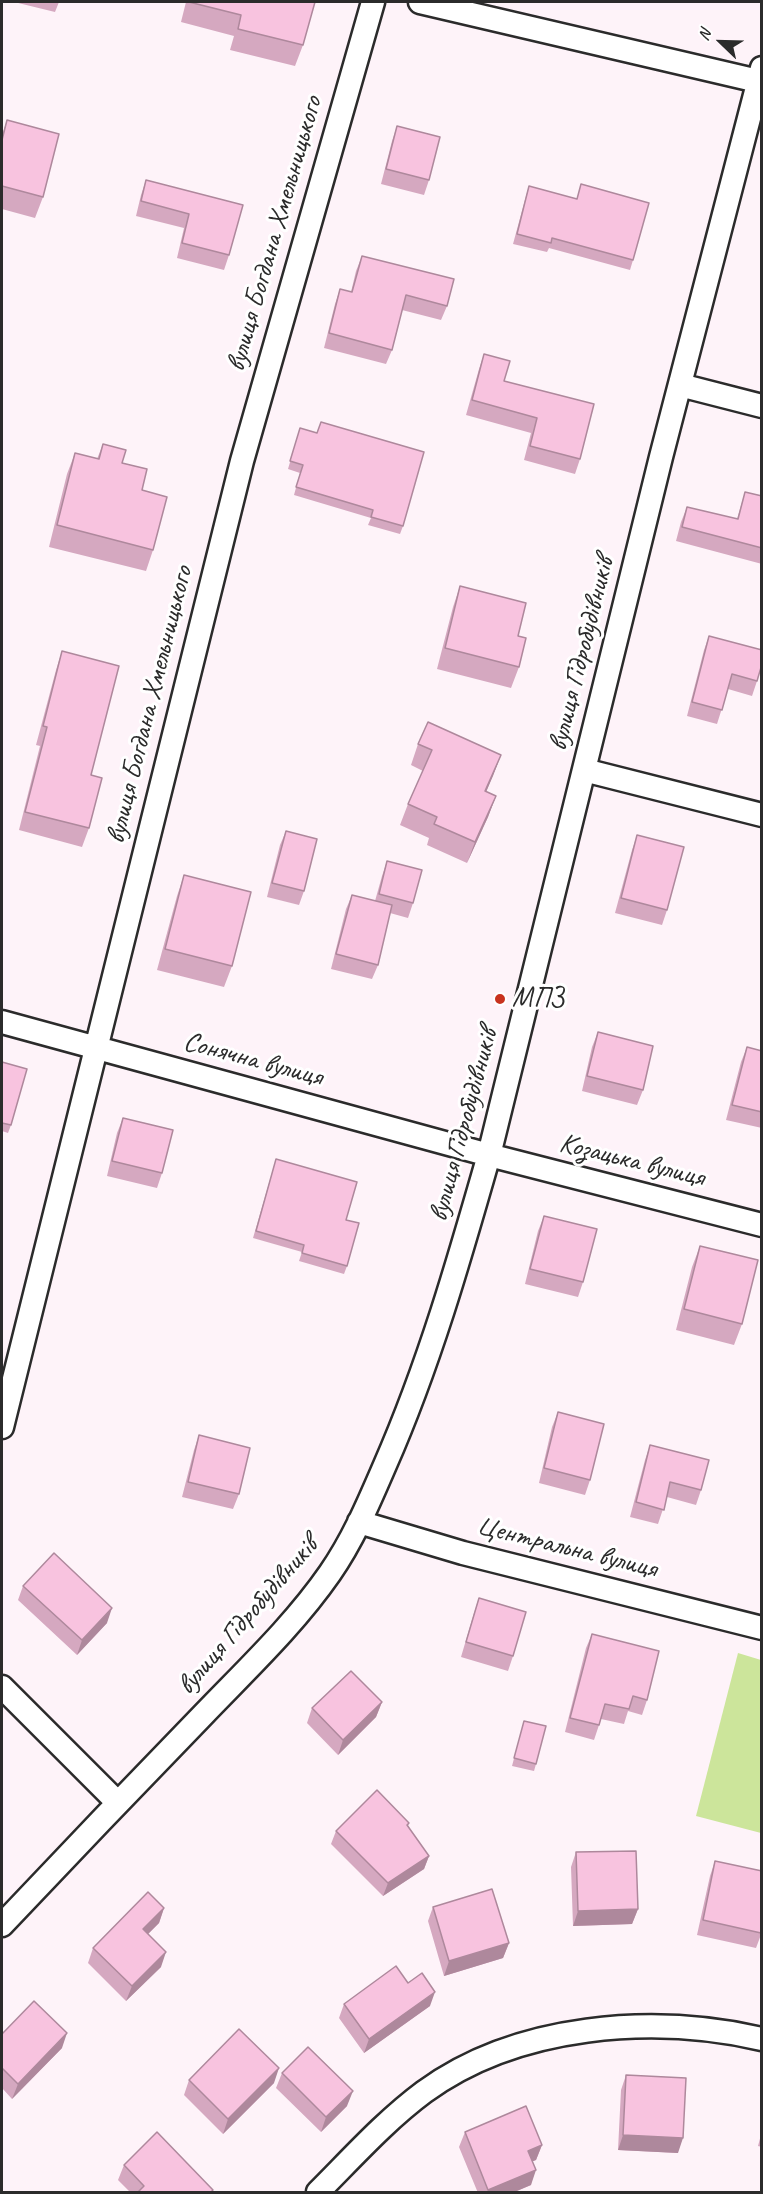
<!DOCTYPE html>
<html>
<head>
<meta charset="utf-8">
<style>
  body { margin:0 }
  #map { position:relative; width:763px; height:2194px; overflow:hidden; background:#fef3f9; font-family:Caveat,sans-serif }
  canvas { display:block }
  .frame { position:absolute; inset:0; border:3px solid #2b2b2b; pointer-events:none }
  .north { position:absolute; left:691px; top:12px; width:60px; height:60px; -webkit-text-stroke:4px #fff; paint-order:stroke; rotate:293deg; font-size:16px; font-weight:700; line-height:24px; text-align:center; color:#2b2b2b }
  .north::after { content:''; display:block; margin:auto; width:21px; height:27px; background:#2b2b2b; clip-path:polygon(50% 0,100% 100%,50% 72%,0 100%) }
</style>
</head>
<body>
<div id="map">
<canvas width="763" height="2194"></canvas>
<div class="frame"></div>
<div class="north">N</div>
</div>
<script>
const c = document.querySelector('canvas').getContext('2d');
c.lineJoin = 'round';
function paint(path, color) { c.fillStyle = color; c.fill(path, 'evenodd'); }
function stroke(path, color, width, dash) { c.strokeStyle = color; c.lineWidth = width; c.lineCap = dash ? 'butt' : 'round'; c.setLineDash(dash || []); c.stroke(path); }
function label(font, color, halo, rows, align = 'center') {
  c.font = font + ' Caveat,sans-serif'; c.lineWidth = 6; c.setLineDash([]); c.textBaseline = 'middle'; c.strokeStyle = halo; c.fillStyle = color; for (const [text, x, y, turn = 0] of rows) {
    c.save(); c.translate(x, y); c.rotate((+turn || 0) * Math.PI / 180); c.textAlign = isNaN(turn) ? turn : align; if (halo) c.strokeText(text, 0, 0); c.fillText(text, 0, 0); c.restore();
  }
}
paint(new Path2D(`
  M738 1653 761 1660V1833L696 1816Z`), '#cce59b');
const minor = new Path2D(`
  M420 2 758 81
  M680 385 762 406
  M584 770 762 815
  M2 1022 489 1155 762 1225
  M2 1427 242 461 373 2
  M359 1522 463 1553 762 1628
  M2 1687 118 1803
  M2 1925C68 1855 135 1785 202 1716 246 1670 294 1625 330 1573 353 1540 369 1502 385 1465 429 1365 459 1260 489 1155L661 457 762 68
  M318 2192C352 2158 385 2121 424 2092 517 2024 653 2014 762 2039`);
stroke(minor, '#2b2b2b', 27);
stroke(minor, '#fff', 22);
paint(new Path2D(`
  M14 2H59L55 12Z
  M186 2H315L303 45 295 66 230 50 234 36 181 22Z
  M7 120 43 197 35 218 2 209V135Z
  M397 126 429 180 424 195 381 184 392 141Z
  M146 180 243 205 229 255 224 270 177 258 184 228 136 216 141 195Z
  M581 184 633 260 630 270 549 248 547 252 513 244 526 196 529 186 577 199Z
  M362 256 447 306 441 320 402 310 392 350 386 364 324 348 335 304 340 289 351 292 356 271Z
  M484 354 504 381 580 459 575 474 524 460 531 433 466 415 479 369Z
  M300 428 403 526 400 534 368 525 371 518 294 495 300 473 288 469Z
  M103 444 142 490 153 550 146 571 49 547 67 474 75 453 97 459Z
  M745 492 762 496V564L676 541 681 522 687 507 737 519Z
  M460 586 519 667 511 688 437 669 453 607Z
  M709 636 757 681 752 696 728 689 717 724 687 716 704 650Z
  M62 651 91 775 89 828 82 847 19 830 40 746 36 745 56 670Z
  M418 744 501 755 486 792 496 796 488 817 467 863 427 845 429 838 400 825 408 804 423 771 411 765Z
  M286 831 304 891 299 905 267 897 280 845Z
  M637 835 667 910 662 925 615 913 632 850Z
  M387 861 413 903 408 918 390 913 378 965 372 979 331 969 346 909 352 895 375 901 382 876Z
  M184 875 232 966 224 987 157 970 177 896Z
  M598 1032 643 1090 637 1105 582 1091 592 1047Z
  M747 1047 762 1051V1128L726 1120 741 1062Z
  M2 1062 11 1125 8 1133 2 1131Z
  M123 1118 162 1173 157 1188 107 1176 117 1133Z
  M276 1159 346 1220 347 1266 344 1274 299 1261 302 1252 253 1238Z
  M544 1216 583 1282 578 1297 525 1284 538 1231Z
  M700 1246 742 1324 734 1345 676 1330 692 1267Z
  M558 1412 590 1480 585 1495 539 1483 552 1427Z
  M199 1435 239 1494 233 1509 182 1497 194 1450Z
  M650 1445 701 1490 696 1505 667 1497 658 1524 630 1517 645 1460Z
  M23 1586 107 1623 77 1655 18 1600Z
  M479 1598 513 1656 508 1671 461 1657 474 1613Z
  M592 1634 647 1700 642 1715 628 1711 624 1724 601 1719 594 1740 565 1732 586 1648Z
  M382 1702 376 1717 338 1755 307 1723 312 1708Z
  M524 1721 536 1764 534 1771 512 1766Z
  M409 1823 408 1826 429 1856 424 1869 383 1896 331 1844 336 1831Z
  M576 1852 638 1909 632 1924 573 1926 571 1867Z
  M715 1861 762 1932 756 1948 697 1935 710 1876Z
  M433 1907 509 1943 503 1958 444 1976 428 1921Z
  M164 1908 159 1923 148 1934 161 1967 126 2001 88 1963 93 1948Z
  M408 1983 430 2006 364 2053 339 2018 344 2004Z
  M2 2034 62 2048 12 2099 2 2088Z
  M282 2073 347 2106 321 2132 276 2088Z
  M626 2075 678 2153 618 2150 621 2090Z
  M189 2080 274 2083 223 2134 184 2095Z
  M762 2131V2147L758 2146Z
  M465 2132 542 2145 536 2160 533 2161 531 2185 512 2193H478L459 2147Z
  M124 2165 213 2190 212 2193H131L118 2180Z`), '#d5a8c0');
paint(new Path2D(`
  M501 755 493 776 477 813 485 791Z
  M496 796 488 817 467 863 475 842Z
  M112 1608 107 1623 77 1655 82 1640Z
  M382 1702 376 1717 338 1755 343 1740Z
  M429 1856 424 1869 383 1896 388 1883Z
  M164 1908 159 1923 138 1944 143 1929Z
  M638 1909 632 1924 573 1926 578 1911Z
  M509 1943 503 1958 444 1976 449 1961Z
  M166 1952 161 1967 126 2001 132 1986Z
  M435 1992 430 2006 364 2053 369 2039Z
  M67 2033 62 2048 12 2099 18 2084Z
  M279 2068 274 2083 223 2134 228 2119Z
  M353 2091 347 2106 321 2132 326 2117Z
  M623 2135 683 2138 678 2153 618 2150Z
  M542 2145 536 2160 523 2165 528 2151Z
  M536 2170 531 2185 512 2193H487L488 2190Z`), '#ae889c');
const building = new Path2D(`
  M189 2H315L303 45 238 29 241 15Z
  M7 120 59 134 43 197 2 186V140Z
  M397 126 440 137 429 180 386 169Z
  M146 180 243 205 229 255 182 243 189 214 141 201Z
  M581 184 649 203 633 260 552 238 551 243 517 234 529 186 577 199Z
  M362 256 454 279 447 306 406 295 392 350 329 333 340 289 352 292Z
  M484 354 510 361 504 381 594 404 580 459 530 446 537 418 472 400Z
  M321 422 424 452 403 526 371 517 373 510 296 487 303 465 290 461 300 428 317 433Z
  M103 444 126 450 122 463 147 469 142 490 167 497 153 550 57 525 75 453 99 459Z
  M745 492 762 496V548L682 527 687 507 738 519Z
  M460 586 526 603 518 636 526 638 519 667 445 648Z
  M709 636 762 650V664L757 681 732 674 722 710 692 702Z
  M62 651 119 666 91 775 102 778 89 828 25 812 47 727 43 726Z
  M428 722 501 755 485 791 496 796 475 842 434 824 437 817 408 804 432 750 418 744Z
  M286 831 317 839 304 891 272 883Z
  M637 835 684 847 667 910 621 898Z
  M387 861 422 870 413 903 379 894Z
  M184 875 251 892 232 966 165 949Z
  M352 895 392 905 378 965 336 954Z
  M598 1032 653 1046 643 1090 587 1076Z
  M747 1047 762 1051V1112L732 1105Z
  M2 1062 27 1069 11 1125 2 1123Z
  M123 1118 173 1130 162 1173 112 1161Z
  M276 1159 357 1182 346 1220 359 1223 347 1266 302 1253 304 1245 256 1231Z
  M544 1216 597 1229 583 1282 530 1269Z
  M700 1246 758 1260 742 1324 684 1309Z
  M558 1412 604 1424 590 1480 544 1468Z
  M199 1435 250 1448 239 1494 188 1482Z
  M650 1445 709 1460 701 1490 670 1482 664 1510 636 1502Z
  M54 1553 112 1608 82 1640 23 1586Z
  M479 1598 526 1612 513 1656 466 1642Z
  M592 1634 659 1651 647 1700 633 1696 629 1709 605 1704 599 1725 570 1718Z
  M351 1671 382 1702 343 1740 312 1708Z
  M524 1721 546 1726 536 1764 514 1758Z
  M377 1790 409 1823 407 1825 429 1856 388 1883 336 1831Z
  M636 1851 638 1909 578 1911 576 1852Z
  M715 1861 762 1871 761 1933 703 1920Z
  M492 1889 509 1943 449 1961 433 1907Z
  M148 1892 164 1908 143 1929 166 1952 132 1986 93 1948Z
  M396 1966 408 1983 422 1973 435 1992 369 2039 344 2004Z
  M34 2001 67 2033 18 2084 2 2068V2034Z
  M239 2029 279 2068 228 2119 189 2080Z
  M308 2047 353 2091 326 2117 282 2073Z
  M626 2075 686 2078 683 2138 623 2135Z
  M526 2106 542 2145 528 2151 536 2170 488 2190 465 2132Z
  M157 2132 213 2190 210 2193H137L144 2186 124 2165Z`);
paint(building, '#f8c3df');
stroke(building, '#ae889c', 1.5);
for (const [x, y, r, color] of [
  [500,999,6,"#c8321e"]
]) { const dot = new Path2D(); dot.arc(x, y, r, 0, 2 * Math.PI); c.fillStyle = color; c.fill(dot); stroke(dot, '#fff', 2); }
label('28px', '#2b2b2b', '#fff', [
  ["вулиця Богдана Хмельницького",275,234,-74],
  ["вулиця Гідробудівників",582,654,-76],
  ["вулиця Богдана Хмельницького",150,705,-76],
  ["Сонячна вулиця",253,1060,15],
  ["вулиця Гідробудівників",464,1125,-75],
  ["Козацька вулиця",632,1161,14],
  ["Центральна вулиця",567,1548,14],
  ["вулиця Гідробудівників",248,1616,-49]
]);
label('28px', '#2b2b2b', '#fff', [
  ["МПЗ",512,999]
], 'left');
</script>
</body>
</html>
